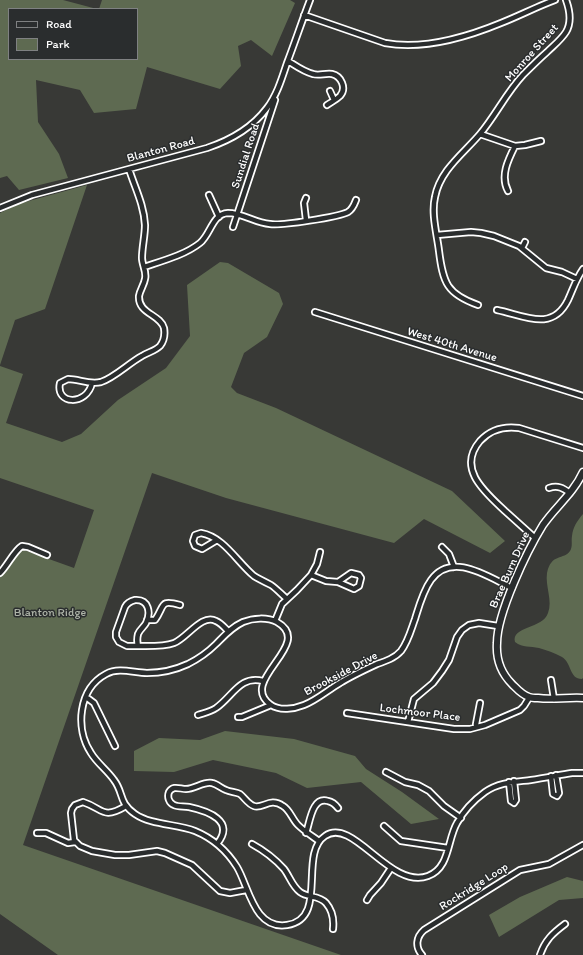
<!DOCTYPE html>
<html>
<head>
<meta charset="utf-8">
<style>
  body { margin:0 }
  #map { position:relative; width:583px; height:955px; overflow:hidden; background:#383936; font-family:Itim,sans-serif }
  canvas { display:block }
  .legend { position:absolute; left:8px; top:8px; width:130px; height:52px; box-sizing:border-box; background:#2a2d2e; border:1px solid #7f8182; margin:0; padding:5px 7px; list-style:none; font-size:12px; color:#fff }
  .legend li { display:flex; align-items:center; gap:8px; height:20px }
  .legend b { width:20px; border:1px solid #7f8182 }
</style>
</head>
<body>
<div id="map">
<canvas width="583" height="955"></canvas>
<ul class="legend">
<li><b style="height:5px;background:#2a2d2e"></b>Road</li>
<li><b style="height:11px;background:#5e6a51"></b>Park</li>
</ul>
</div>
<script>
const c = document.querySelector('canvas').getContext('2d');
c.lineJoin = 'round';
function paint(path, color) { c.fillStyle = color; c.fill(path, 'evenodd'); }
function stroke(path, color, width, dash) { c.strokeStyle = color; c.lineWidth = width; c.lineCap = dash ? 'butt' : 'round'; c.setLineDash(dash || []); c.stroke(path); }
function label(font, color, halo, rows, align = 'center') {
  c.font = font + ' Itim,sans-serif'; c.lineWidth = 3; c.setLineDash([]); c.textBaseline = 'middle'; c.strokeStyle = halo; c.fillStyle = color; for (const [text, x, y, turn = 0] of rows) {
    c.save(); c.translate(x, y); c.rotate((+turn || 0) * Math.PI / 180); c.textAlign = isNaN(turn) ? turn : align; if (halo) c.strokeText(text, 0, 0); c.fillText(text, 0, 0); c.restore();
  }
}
paint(new Path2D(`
  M0 0H63L97 9H9V59H137V9H99L102 0H290L295 3 272 56 251 40 238 46 241 66 220 89 147 67 136 109 94 113 80 90 36 80 38 122 59 154 68 178 19 190 7 176 0 178Z
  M87 185 45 309 15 320 0 365V213L18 204Z
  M220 262 228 263 279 293 283 304 267 337 244 353 231 387 237 393 276 408 452 491 505 541 490 553 424 519 394 543 226 498 152 473 23 845 341 955H58L0 914V575L7 569 18 552 21 549 74 568 94 510 0 478V366L23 374 6 423 62 442 81 434 118 400 166 368 190 336 187 285Z
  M583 514V678L582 679C569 679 572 663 562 657 555 653 546 650 539 648 530 646 523 648 515 642 511 626 543 629 548 613 553 601 545 586 547 573 551 553 564 560 570 551 573 546 571 541 572 536 573 527 577 521 583 514Z
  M225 731 294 739 355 756 366 769 402 792 439 819 411 824 361 782 307 788 276 773 213 760 174 772 134 771V751L159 738 200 740Z
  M567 877 583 881V898L559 900 499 937 489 915 520 897Z`), '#5e6a51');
const minor = new Path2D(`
  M304 15 385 43C422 50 467 37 501 23 519 16 536 7 555 0
  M288 61C296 66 304 72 313 74 319 76 325 73 332 74 341 76 347 88 340 96 336 100 331 102 327 105
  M330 91 334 100
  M480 134 515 146C508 160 500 176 508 191
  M515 146 525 145 541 141
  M209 195 219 217
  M306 198 304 203 306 220
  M0 208 32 195 207 148C231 140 252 128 267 108 277 95 282 78 287 63 295 42 302 21 310 0
  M233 227 275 100
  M437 235 471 232 481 233 494 236 519 246 546 268 562 272 577 279
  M522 248 525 242
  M144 267C162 261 185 255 200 243 211 234 212 214 228 213 243 213 255 223 270 224 280 226 339 217 348 212 353 209 354 205 356 200
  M478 305C447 294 443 283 439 251 437 234 431 214 435 197 440 170 464 153 480 134 496 115 506 93 523 75 531 67 539 59 547 52 553 46 561 40 566 32 572 22 570 11 566 0
  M497 310C523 315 552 333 568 300 573 289 576 279 583 269
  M315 312 583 396
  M92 383C87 406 55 405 60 383L68 379C79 379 89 385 101 382 114 378 129 363 142 356 148 352 155 351 160 346 164 341 165 334 164 328 160 314 138 314 139 296 140 290 144 285 145 279 147 272 142 265 142 258 142 247 145 236 145 225 144 205 135 188 129 169
  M549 488C558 485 563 488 570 493
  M535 538C525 529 515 520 505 511 486 493 456 469 480 441 491 429 504 426 519 428L583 448
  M217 540 202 549 195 546 193 541 195 535 201 533C224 537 237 562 254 576 259 579 265 582 271 585 277 589 282 595 287 599
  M442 547 449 554 454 567
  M0 573C8 565 14 551 22 546L28 547 47 555
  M311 575 326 581 338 582 354 589 359 586 361 578 359 575 351 573 338 582
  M512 588C488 577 452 551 431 580 423 591 419 606 415 619 411 630 408 642 401 651 395 658 386 661 377 664 364 670 351 676 340 683 328 690 317 700 304 705 294 709 280 711 271 705 236 681 316 644 277 622 267 617 253 618 243 622 232 627 225 635 216 644 208 652 198 659 188 664 175 670 161 673 147 673 134 673 119 667 106 674 78 689 75 729 91 753 97 763 107 770 114 780 124 793 118 802 135 814 151 825 177 824 195 831 212 838 227 851 237 867 249 887 254 930 287 925 329 919 298 854 325 836 353 816 390 890 428 876 450 868 447 840 457 823 463 812 474 800 485 792 499 782 515 782 531 780 545 778 559 775 572 773H583
  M147 620H155C165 606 159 599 180 605
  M275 621 282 604 297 590 311 575 317 564 320 552
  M138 646C137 642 137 638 138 634 140 629 144 627 146 623 151 613 149 599 135 600 131 601 127 603 125 607L116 632V637L119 642 127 646H136C148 646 163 647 174 643 187 638 202 613 216 621 221 623 225 628 228 631
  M551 680 554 699
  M86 697 94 703 115 746
  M347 713 454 729H470L485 725 520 710 524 706 529 698
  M198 715C204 713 210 712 216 708 233 696 240 675 263 681
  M238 717H242L271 705
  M408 722 414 699 433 683 442 671 449 660 457 637 462 630 469 625 479 623 498 626
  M476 727V724L480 703
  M386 772 405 782 418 785 429 791 444 806 461 818
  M551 776 553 794 557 796 559 793 556 775
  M509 782 511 801 514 803 516 800 514 781
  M126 806C102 820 104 809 83 802L75 805 72 809 71 813 74 840 80 846 92 851 115 855H129L157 851 165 853 192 865 220 891 230 893 246 890
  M384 826 401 841 448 848
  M37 833H46L68 843 75 842
  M306 833C310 822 312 796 328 801 333 802 335 804 338 808
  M217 844C236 821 208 811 189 807 184 806 178 807 174 805 169 803 167 797 169 792 173 785 180 789 186 789 195 789 204 781 212 783 217 784 221 788 226 790 230 792 236 792 240 794 245 798 248 804 254 806 263 809 270 797 283 806 290 810 292 819 298 825 304 831 312 836 319 841
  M252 844C263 850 275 859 284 869 290 877 292 886 300 892 308 898 319 895 326 903 332 910 334 920 333 929
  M367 900 370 895 381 883 391 868
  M422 955C415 947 416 937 424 930L520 870 549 864 583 845
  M540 955C545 940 553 933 565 924`);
const tertiary = new Path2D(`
  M583 472C573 494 556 506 543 525 527 551 497 613 497 643 496 658 501 673 512 684 517 689 522 695 529 697 531 698 535 698 538 698 553 700 568 697 583 698`);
stroke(minor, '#fff', 8);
stroke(tertiary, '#fff', 9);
stroke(minor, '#2a2d2e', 4.5);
stroke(tertiary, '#2a2d2e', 6);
label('12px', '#fff', '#2a2d2e', [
  ["Monroe Street",532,53,-48],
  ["Blanton Road",161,150,-15],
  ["Sundial Road",246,156,-72],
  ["West 40th Avenue",452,345,17],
  ["Brae Burn Drive",510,570,-66],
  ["Brookside Drive",341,674,-28],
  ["Lochmoor Place",420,713,7],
  ["Rockridge Loop",474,887,-32]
]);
label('12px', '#aeb4a8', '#2a2d2e', [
  ["Blanton Ridge",50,613]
]);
</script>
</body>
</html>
